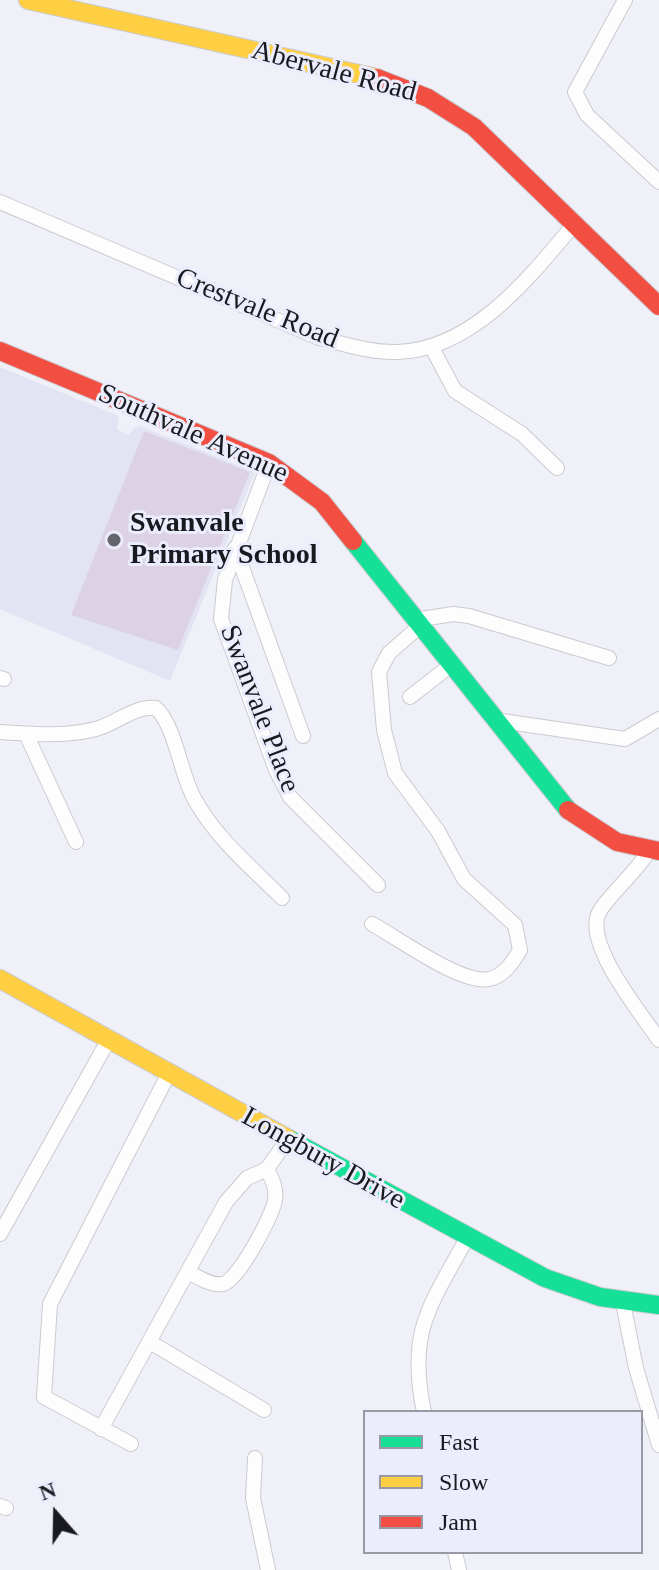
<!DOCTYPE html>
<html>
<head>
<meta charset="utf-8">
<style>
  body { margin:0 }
  #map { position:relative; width:659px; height:1570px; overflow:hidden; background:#f0f0f8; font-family:Georgia,serif }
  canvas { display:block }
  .legend { position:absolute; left:363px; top:1410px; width:280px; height:144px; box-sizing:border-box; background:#ecedfc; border:2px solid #9899a4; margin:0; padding:10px 14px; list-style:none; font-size:24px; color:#191a1f }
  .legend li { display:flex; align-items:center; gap:16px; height:40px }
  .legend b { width:40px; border:2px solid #9899a4 }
  .north { position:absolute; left:16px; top:1474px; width:80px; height:80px; -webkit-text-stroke:6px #ecedfc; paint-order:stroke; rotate:340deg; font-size:22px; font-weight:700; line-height:32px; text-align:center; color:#191a1f }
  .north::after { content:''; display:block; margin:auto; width:28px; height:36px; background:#191a1f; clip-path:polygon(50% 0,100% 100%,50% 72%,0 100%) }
</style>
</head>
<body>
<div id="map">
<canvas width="659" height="1570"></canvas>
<ul class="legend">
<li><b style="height:10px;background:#16e098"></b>Fast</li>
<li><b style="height:10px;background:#ffcf43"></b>Slow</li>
<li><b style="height:10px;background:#f24e42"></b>Jam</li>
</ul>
<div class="north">N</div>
</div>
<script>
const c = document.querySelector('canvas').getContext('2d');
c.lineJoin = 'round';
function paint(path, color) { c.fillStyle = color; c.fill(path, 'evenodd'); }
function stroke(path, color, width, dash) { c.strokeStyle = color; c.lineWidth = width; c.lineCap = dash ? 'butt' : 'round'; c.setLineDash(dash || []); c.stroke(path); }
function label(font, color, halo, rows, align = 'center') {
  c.font = font + ' Georgia,serif'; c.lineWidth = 6; c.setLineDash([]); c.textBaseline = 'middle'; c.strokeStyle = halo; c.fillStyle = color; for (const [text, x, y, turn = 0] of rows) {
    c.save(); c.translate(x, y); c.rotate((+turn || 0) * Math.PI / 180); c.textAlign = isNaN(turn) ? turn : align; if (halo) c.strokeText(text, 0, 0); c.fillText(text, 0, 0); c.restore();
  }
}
paint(new Path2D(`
  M0 367 119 416 117 429 128 435 138 425 255 472 170 681 0 609Z`), '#e3e4f3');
paint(new Path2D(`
  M144 431 250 472 178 650 71 615Z`), '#ddd2e3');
const street = new Path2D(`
  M625 0 575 92 587 115 659 182
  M0 202 319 338C345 344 371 353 397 352 473 350 531 276 575 223
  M431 346 455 391 522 434 557 468
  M269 463 225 580 221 619 276 770 290 797 378 885
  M235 548 303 736
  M415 620 453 614 469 616 609 658
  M0 678 4 679
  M410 697 451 665
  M495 720 625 739 659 719
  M0 732C32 734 65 737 96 729 115 724 136 705 156 708 176 727 180 774 195 800 216 838 252 868 282 898
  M26 734 76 842
  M649 851C635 873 616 888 601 909 579 939 641 1013 659 1040
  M372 924C398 938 462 985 489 979 504 976 513 962 520 950L515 925 464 879 438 831 395 773 384 730 379 672 389 653 420 626
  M0 1234 109 1039
  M188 1272C198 1277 211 1286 223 1284 238 1281 273 1215 275 1200 277 1189 272 1179 267 1169
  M623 1303 636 1368 659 1445
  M150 1342 264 1410
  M424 1412C407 1331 430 1306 467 1238
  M101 1429 226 1202 247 1178 267 1169 288 1139
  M131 1444 44 1397 50 1304 169 1073
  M255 1458 253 1498 268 1570
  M0 1506 6 1508
  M455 1552 459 1570`);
const fast = new Path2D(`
  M353 541 568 810
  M289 1139 545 1278 600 1297 659 1305`);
const slow = new Path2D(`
  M28 0 377 78
  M0 979 289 1139`);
const jam = new Path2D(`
  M377 78 428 98 474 127 659 306
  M0 351 269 463 322 502 353 541
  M568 810 617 842 659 851`);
stroke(street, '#cacbd1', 16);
stroke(fast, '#cacbd1', 20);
stroke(slow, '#cacbd1', 20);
stroke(jam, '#cacbd1', 20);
stroke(street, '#fdfdfe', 14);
stroke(fast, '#16e098', 18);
stroke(slow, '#ffcf43', 18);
stroke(jam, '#f24e42', 18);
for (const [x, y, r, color] of [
  [114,540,8,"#64656b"]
]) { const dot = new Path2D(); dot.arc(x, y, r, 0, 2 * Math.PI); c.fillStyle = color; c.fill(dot); stroke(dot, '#ecedfc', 3); }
label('28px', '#191a1f', '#ecedfc', [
  ["Abervale Road",334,72,15],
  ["Crestvale Road",257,309,22],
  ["Southvale Avenue",193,434,24],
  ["Swanvale Place",259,709,69],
  ["Longbury Drive",323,1159,29]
]);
label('bold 28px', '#191a1f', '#ecedfc', [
  ["Swanvale",130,524],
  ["Primary School",130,556]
], 'left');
</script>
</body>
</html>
